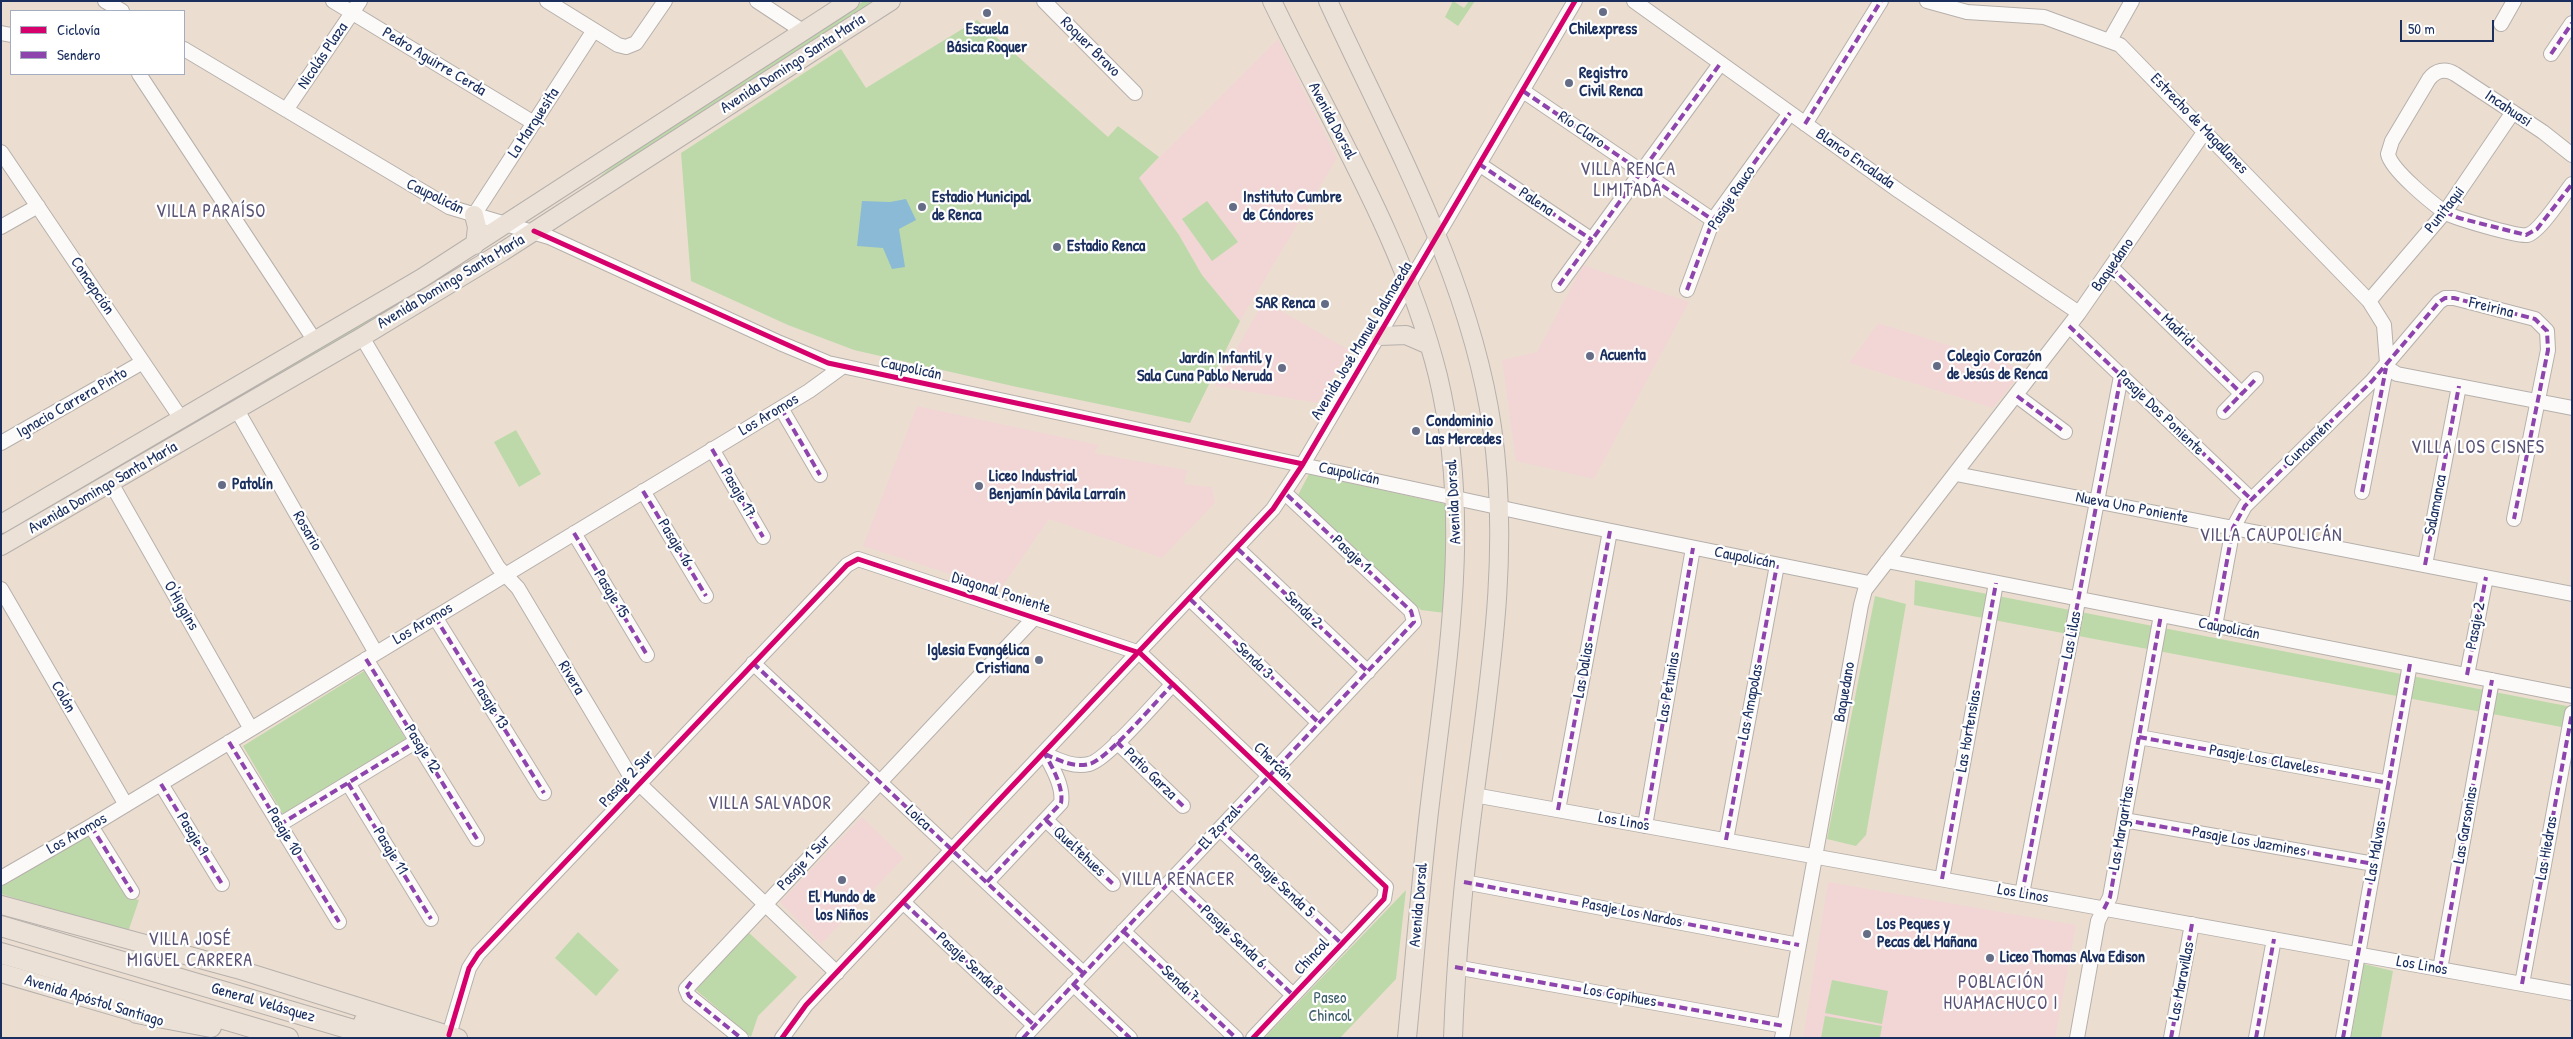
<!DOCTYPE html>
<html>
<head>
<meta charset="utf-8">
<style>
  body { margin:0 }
  #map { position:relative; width:2573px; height:1039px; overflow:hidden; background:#ebded0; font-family:"Patrick Hand",sans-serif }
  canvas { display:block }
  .frame { position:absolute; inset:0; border:2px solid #1b2f5e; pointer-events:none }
  .legend { position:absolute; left:10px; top:10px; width:175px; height:65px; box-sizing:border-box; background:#fff; border:1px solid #a4acbf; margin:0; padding:6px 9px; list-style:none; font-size:15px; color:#1b2f5e }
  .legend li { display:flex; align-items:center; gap:10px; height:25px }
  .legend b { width:25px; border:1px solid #a4acbf }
  .scale { position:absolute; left:2400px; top:20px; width:94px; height:22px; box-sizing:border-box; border:2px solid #1b2f5e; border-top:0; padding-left:6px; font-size:15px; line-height:18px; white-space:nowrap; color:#1b2f5e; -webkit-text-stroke:4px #fff; paint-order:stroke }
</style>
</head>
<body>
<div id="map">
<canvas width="2573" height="1039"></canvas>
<div class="frame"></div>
<ul class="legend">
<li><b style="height:6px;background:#d6006c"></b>Ciclovía</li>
<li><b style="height:6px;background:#8e44ad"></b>Sendero</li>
</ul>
<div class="scale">50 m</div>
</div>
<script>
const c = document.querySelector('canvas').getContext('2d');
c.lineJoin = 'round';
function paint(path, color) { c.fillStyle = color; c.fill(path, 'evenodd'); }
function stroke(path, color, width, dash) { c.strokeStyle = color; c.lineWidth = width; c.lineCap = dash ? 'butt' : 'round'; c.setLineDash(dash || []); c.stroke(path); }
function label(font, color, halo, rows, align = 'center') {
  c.font = font + ' "Patrick Hand",sans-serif'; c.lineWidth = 4.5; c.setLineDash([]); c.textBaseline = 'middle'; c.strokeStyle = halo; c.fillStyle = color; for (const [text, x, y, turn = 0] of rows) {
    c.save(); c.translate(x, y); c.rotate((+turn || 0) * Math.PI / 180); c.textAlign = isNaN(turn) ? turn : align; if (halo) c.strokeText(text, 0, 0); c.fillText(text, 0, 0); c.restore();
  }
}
paint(new Path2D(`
  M1278 39 1337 158 1240 321 1202 275 1179 235 1139 178Z
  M1583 265 1689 302 1594 479 1516 461 1502 360 1537 352Z
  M1264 301 1349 350 1318 403 1215 386Z
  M1878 323 2024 369 1993 408 1849 363Z
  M917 406 1099 445 1094 453 1187 470 1184 484 1212 487 1215 503 1162 558 1049 519 1000 590 863 546Z
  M862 817 904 858 821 944 780 902Z
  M1828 882 2076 925 2055 1038H1803Z`), '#f1d6d5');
paint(new Path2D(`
  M864 1H880L600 182 597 179 628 153Z
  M1453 1 1464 8 1469 1H1475L1458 26 1445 17Z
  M977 20 1108 137 1118 126 1159 157 1139 178 1179 235 1202 275 1240 321 1190 423 1017 387 854 350 788 325 691 281 681 153 841 49 866 88Z
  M1207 201 1238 242 1212 261 1182 219Z
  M427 284 428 288 419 296 1 537V530Z
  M516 430 541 474 519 487 494 442Z
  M1309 474 1450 505 1445 613 1421 610 1297 497Z
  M1915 580 2572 707V729L1914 605Z
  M1875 596 1906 604 1866 835 1856 846 1827 839Z
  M364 671 407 741 284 816 243 746Z
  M88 834 128 897 139 900 128 932 1 894V887Z
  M1406 890 1396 979 1340 1038H1264Z
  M578 932 619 970 596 996 555 958Z
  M748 932 797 977 758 1016 751 1037 696 990Z
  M2364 964 2393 971 2381 1038H2351Z
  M1832 980 1888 991 1882 1024 1825 1013Z
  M1825 1016 1882 1026 1880 1038H1821Z`), '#bdd9a9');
paint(new Path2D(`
  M906 199 916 220 899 229 905 267 892 269 883 248 857 246 862 201 890 202Z`), '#8bbad6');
const minor = new Path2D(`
  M105 1 122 11
  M333 1 534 123
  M547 1 618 45 626 47 636 43 665 1
  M757 1 804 32
  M1044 1 1135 93
  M1634 1 1899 191 2079 313
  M1927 1 1967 12 2044 17 2120 45 2369 301 2384 325 2387 363 2362 492
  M2501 24 2514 1
  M1 33 11 35
  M2110 40 2132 1
  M184 49 449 207 549 237 780 343 828 363 1567 522 1869 583
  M2551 54 2572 23
  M139 74 315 341
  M1523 91 1713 220
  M286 110 360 1
  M1805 124 1881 1
  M1 152 182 420
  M2572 155 2543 132 2455 74C2445 68 2436 70 2429 79L2392 141 2388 154C2391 170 2432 203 2446 213 2455 218 2518 237 2527 235 2539 233 2563 195 2572 184
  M1479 164 1592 240
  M474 215 594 30
  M1 227 38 206
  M2111 267 2242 394
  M1559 285 1720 64
  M1687 290 1713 220 1790 113
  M2369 301 2445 212 2513 112
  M2069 326 2251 499
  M362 337 498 567 518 588 629 774 837 973
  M2387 363 2389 369 2397 374 2572 408
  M2017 396 2065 432
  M781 408 820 475
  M237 410 376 653
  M2224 412 2256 379
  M1 443 143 362
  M712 449 763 537
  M1956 474 2572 594
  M111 483 251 729
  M643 491 706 596
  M574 533 647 655
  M1238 549 1368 672
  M1887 561 2572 696
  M2425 565 2459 386
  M1 589 126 805
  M1190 599 1319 723
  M435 617 544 793
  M2215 626 2233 528 2245 506 2372 381 2439 302 2445 298H2454L2535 319 2547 331 2548 350 2514 519
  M366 659 477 839
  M753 663 1083 973
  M2467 675 2486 577
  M2139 737 2389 783
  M229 742 339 922
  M1117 742 1183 806
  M1045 754C1058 760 1074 768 1089 764 1106 761 1158 699 1173 684
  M348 783 431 919
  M161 784 222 884
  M1474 795 2572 993
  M1558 810 1610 531
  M1046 820 1113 884
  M2124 820 2374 864
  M279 825 417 741
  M91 826 132 892
  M1645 826 1693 548
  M1220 829 1342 944
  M1726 840 1777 565
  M1 878 91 826 809 391 842 367
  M1942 879 1996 583
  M1172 880 1293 995
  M987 882 1061 803C1064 787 1052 767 1045 754
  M1464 882 1799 945
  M2022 894 2121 376
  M904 903 1034 1025
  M1123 931 1236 1038
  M1455 967 1784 1026
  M2440 969 2492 680
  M1073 984 1130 1038
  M2522 984 2572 713
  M449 1035 469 968 478 954 847 565 858 559 1140 653 1386 887 1384 899 1253 1038
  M741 1038 689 996 686 989 1035 617
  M782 1038 806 1005 1273 509 1303 464 1575 1
  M1023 1038 1414 622 1411 611 1285 493
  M1782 1038 1861 605 1865 590 2079 313 2205 131
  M2077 1038 2098 921 2110 897 2161 615
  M2171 1038 2192 924
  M2256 1038 2274 939
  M2343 1038 2410 664`);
const major = new Path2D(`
  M1272 1C1331 124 1405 243 1438 376 1472 518 1448 654 1431 795 1421 876 1415 957 1407 1038
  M1328 1C1391 138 1470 276 1492 427 1510 550 1491 669 1475 791 1464 873 1456 955 1453 1038
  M474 215 477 227 475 245
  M1380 336 1406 335 1429 345
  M1 524 422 278 850 1
  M1 546 362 337 502 252 891 1
  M1 905 237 969 458 1038
  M1 973 151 1017`);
const highway = new Path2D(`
  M1 926 381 1038
  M1 953 288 1038
  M137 1013 211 1027
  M364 1022 435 1038`);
stroke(minor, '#b6b0ac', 16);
stroke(major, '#b6b0ac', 20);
stroke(highway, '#b6b0ac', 22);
stroke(minor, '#fcfaf8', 14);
stroke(major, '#ebe1d6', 18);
stroke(highway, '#ebe1d6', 20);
stroke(new Path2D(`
  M2551 54 2572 23
  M1523 91 1713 220
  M1805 124 1881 1
  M1479 164 1592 240
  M2445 212 2459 218 2526 235 2537 229 2572 184
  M2111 267 2242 394
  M1559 285 1720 64
  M1687 290 1713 220 1790 113
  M2069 326 2251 499
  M2017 396 2065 432
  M781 408 820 475
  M2224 412 2256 379
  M712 449 763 537
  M643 491 706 596
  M2362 492 2386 368
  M574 533 647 655
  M1238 549 1368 672
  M2425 565 2459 386
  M1190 599 1319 723
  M435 617 544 793
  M2215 626 2233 528 2245 506 2372 381 2439 302 2445 298H2454L2535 319 2547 331 2548 350 2514 519
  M366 659 477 839
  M753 663 1083 973
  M2467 675 2486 577
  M2139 737 2389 783
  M229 742 339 922
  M1117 742 1183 806
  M1045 754C1058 760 1074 768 1089 764 1106 761 1158 699 1173 684
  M348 783 431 919
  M161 784 222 884
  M1558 810 1610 531
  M1046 820 1113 884
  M2124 820 2374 864
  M279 825 417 741
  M91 826 132 892
  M1645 826 1693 548
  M1220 829 1342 944
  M1726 840 1777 565
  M1942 879 1996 583
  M1172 880 1293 995
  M987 882 1061 803C1064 787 1052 767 1045 754
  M1464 882 1799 945
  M2022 894 2121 376
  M904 903 1034 1025
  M2104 909 2110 897 2161 615
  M1123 931 1236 1038
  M1455 967 1784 1026
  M2440 969 2492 680
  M691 982 686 989 689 996 741 1038
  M1073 984 1130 1038
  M2522 984 2572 713
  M1023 1038 1414 622 1411 611 1285 493
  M2171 1038 2192 924
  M2256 1038 2274 939
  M2343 1038 2410 664`), '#8e44ad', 4, [8, 4]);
stroke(new Path2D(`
  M534 231 828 363 1303 464
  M449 1035 469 968 478 954 847 565 858 559 1140 653 1386 887 1384 899 1253 1038
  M782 1038 806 1005 1273 509 1303 464 1575 1`), '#d6006c', 5);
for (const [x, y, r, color] of [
  [1603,12,5,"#646c86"],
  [987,13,5,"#646c86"],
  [1569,83,5,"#646c86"],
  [922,207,5,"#646c86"],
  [1233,207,5,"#646c86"],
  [1057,247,5,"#646c86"],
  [1325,304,5,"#646c86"],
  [1590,356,5,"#646c86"],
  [1937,366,5,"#646c86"],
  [1282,368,5,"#646c86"],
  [1416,431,5,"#646c86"],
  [222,485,5,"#646c86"],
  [979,486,5,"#646c86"],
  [1039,660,5,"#646c86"],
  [842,880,5,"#646c86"],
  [1867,934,5,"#646c86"],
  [1990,958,5,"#646c86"]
]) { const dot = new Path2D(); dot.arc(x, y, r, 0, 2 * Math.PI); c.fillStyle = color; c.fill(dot); stroke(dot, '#fff', 2); }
label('bold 16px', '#1b2f5e', '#fff', [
  ["Escuela",987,30,"center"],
  ["Básica Roquer",987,48,"center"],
  ["Chilexpress",1603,30,"center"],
  ["Registro",1579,74],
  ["Civil Renca",1579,92],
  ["Estadio Municipal",932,198],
  ["de Renca",932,216],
  ["Instituto Cumbre",1243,198],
  ["de Cóndores",1243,216],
  ["Estadio Renca",1067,247],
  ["SAR Renca",1315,304,"right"],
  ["Acuenta",1600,356],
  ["Colegio Corazón",1947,357],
  ["de Jesús de Renca",1947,375],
  ["Jardín Infantil y",1272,359,"right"],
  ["Sala Cuna Pablo Neruda",1272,377,"right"],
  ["Condominio",1426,422],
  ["Las Mercedes",1426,440],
  ["Liceo Industrial",989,477],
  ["Benjamín Dávila Larraín",989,495],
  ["Patolín",232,485],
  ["Iglesia Evangélica",1029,651,"right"],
  ["Cristiana",1029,669,"right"],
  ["El Mundo de",842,898,"center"],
  ["los Niños",842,916,"center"],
  ["Los Peques y",1877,925],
  ["Pecas del Mañana",1877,943],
  ["Liceo Thomas Alva Edison",2000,958]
], 'left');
label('16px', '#1b2f5e', '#fff', [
  ["Roquer Bravo",1090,47,45],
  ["Nicolás Plaza",323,56,-56],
  ["Pedro Aguirre Cerda",434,62,31],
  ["Avenida Domingo Santa María",793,64,-33],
  ["Incahuasi",2508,109,34],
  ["Avenida Dorsal",1332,121,62],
  ["La Marquesita",534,123,-57],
  ["Estrecho de Magallanes",2199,124,46],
  ["Río Claro",1581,130,34],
  ["Blanco Encalada",1855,159,35],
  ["Caupolicán",435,197,26],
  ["Pasaje Rauco",1732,198,-57],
  ["Palena",1536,202,34],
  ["Punitaqui",2445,210,-52],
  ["Baquedano",2113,265,-55],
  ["Avenida Domingo Santa María",451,282,-31],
  ["Concepción",92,286,56],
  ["Freirina",2491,308,14],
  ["Madrid",2177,330,44],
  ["Avenida José Manuel Balmaceda",1362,341,-59],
  ["Caupolicán",911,369,12],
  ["Ignacio Carrera Pinto",72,403,-30],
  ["Pasaje Dos Poniente",2160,413,44],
  ["Los Aromos",769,415,-31],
  ["Cuncumén",2308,444,-44],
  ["Caupolicán",1349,474,12],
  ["Avenida Domingo Santa María",103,488,-30],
  ["Pasaje 17",738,493,60],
  ["Avenida Dorsal",1454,502,-93],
  ["Salamanca",2436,505,-79],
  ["Nueva Uno Poniente",2132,508,11],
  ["Rosario",307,531,60],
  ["Pasaje 16",675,543,59],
  ["Pasaje 1",1351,554,43],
  ["Caupolicán",1745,558,11],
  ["Diagonal Poniente",1001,593,18],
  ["Pasaje 15",611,594,59],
  ["O'Higgins",181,606,60],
  ["Senda 2",1303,610,44],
  ["Los Aromos",423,624,-31],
  ["Pasaje 2",2476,626,-79],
  ["Caupolicán",2229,629,11],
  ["Las Lilas",2072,635,-79],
  ["Senda 3",1254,661,44],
  ["Las Dalias",1584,670,-80],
  ["Rivera",571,678,59],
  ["Las Petunias",1669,687,-80],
  ["Baquedano",1845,692,-80],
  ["Colón",63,697,60],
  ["Las Amapolas",1751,702,-79],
  ["Pasaje 13",490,705,58],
  ["Las Hortensias",1969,731,-80],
  ["Pasaje 12",422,749,58],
  ["Pasaje Los Claveles",2264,760,10],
  ["Chercán",1273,762,44],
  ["Patio Garza",1150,774,44],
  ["Pasaje 2 Sur",627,779,-47],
  ["Loica",918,818,43],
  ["Los Linos",1624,822,10],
  ["Las Garsonias",2466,825,-80],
  ["El Zorzal",1220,828,-47],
  ["Las Margaritas",2122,828,-80],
  ["Pasaje 10",284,832,59],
  ["Los Aromos",77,834,-30],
  ["Pasaje 9",192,834,59],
  ["Pasaje Los Jazmines",2249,842,10],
  ["Las Hiedras",2547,848,-80],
  ["Pasaje 11",390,851,59],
  ["Las Malvas",2376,851,-80],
  ["Queltehues",1079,852,43],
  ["Pasaje 1 Sur",804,863,-47],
  ["Pasaje Senda 5",1281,886,43],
  ["Los Linos",2023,894,10],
  ["Avenida Dorsal",1419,905,-85],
  ["Pasaje Los Nardos",1632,913,11],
  ["Pasaje Senda 6",1233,937,43],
  ["Chincol",1312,957,-47],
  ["Pasaje Senda 8",969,964,43],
  ["Los Linos",2422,966,10],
  ["Las Maravillas",2182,981,-79],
  ["Senda 7",1180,984,43],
  ["Los Copihues",1620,996,10],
  ["Avenida Apóstol Santiago",94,1001,17],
  ["General Velásquez",263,1003,16]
]);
label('16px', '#40616b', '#fff', [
  ["Paseo",1330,999],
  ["Chincol",1330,1017]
]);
c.letterSpacing = '1px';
label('18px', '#5a5276', '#fff', [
  ["VILLA RENCA",1628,170],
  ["LIMITADA",1628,191],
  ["VILLA PARAÍSO",211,212],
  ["VILLA LOS CISNES",2478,448],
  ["VILLA CAUPOLICÁN",2271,536],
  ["VILLA SALVADOR",770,804],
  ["VILLA RENACER",1178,880],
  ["VILLA JOSÉ",190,940],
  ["MIGUEL CARRERA",190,961],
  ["POBLACIÓN",2001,983],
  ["HUAMACHUCO I",2001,1004]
]);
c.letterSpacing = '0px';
</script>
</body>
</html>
